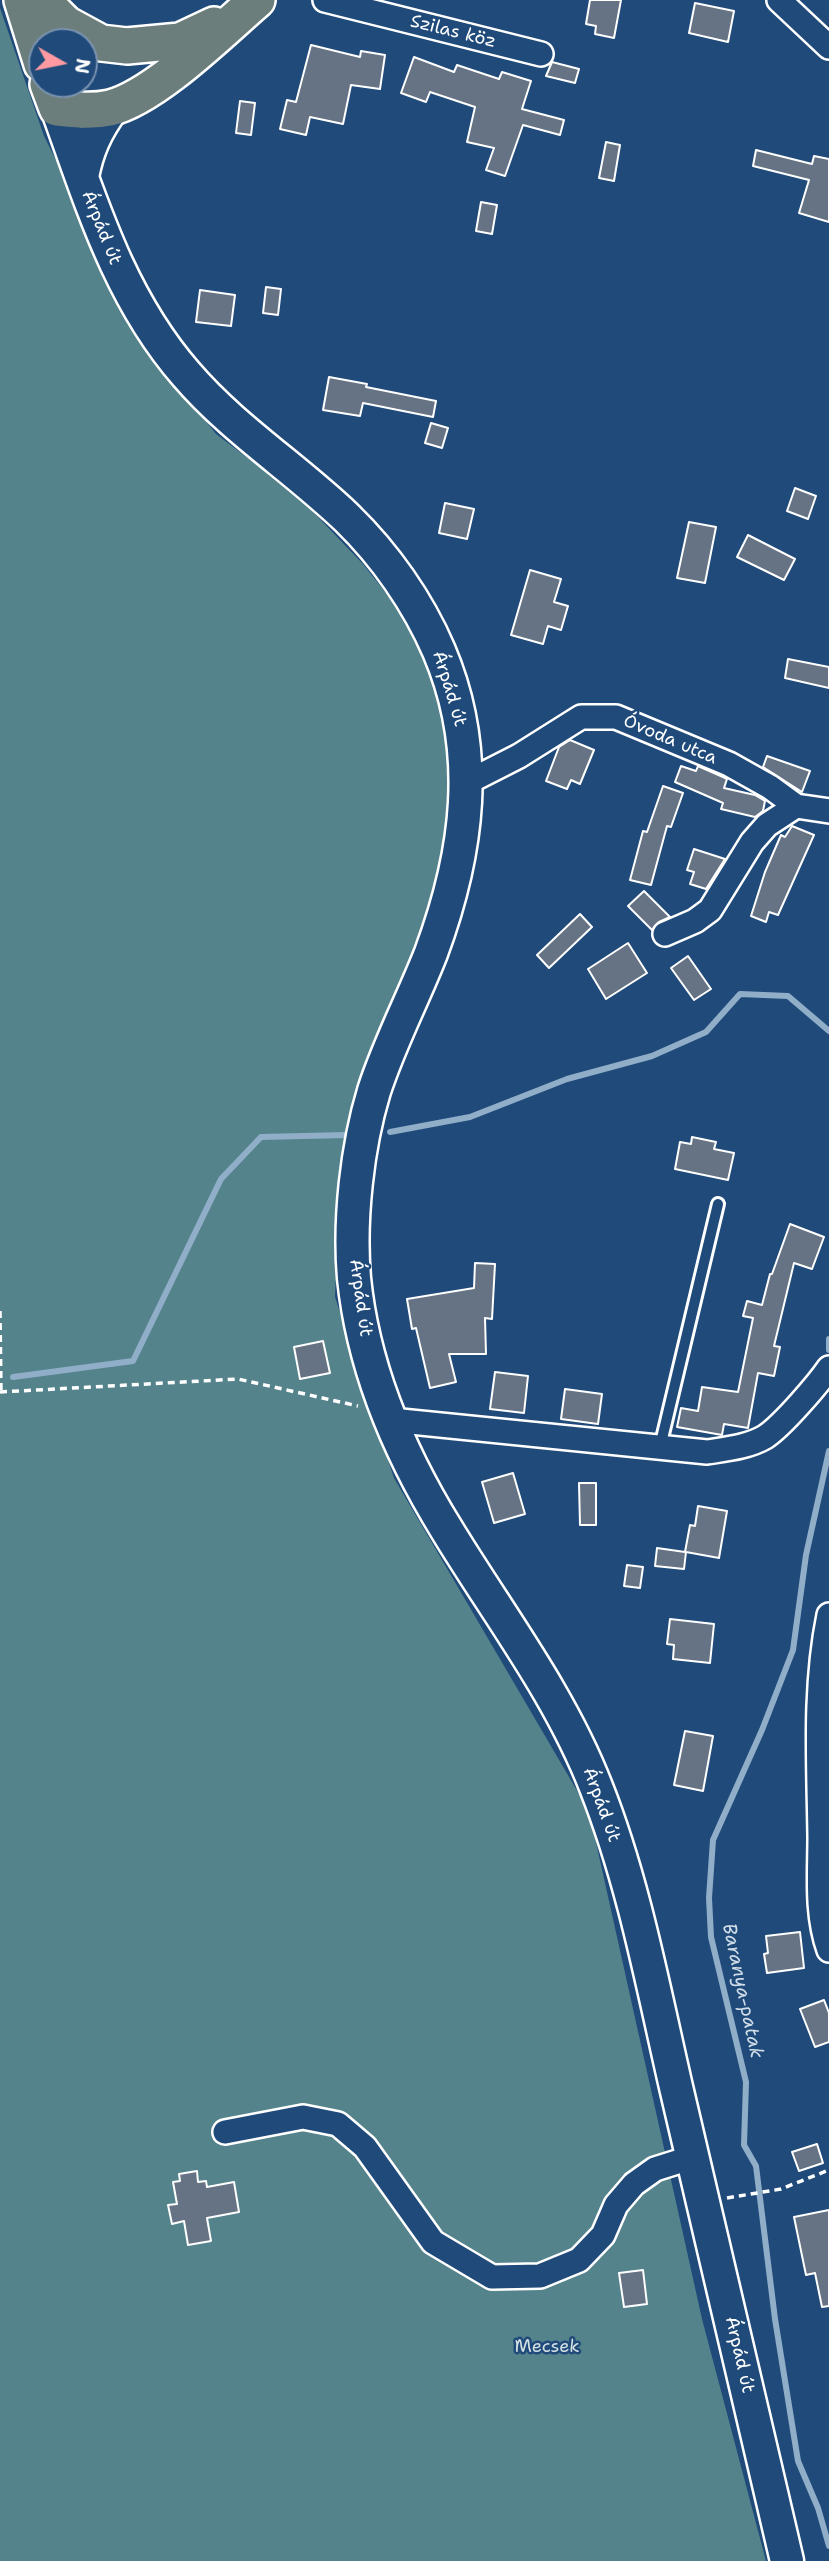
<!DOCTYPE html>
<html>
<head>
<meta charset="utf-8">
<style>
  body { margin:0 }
  #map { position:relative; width:829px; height:2561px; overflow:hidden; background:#1f4a7a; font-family:"Shantell Sans",sans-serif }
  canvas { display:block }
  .north { position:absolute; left:28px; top:28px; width:70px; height:70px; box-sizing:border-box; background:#1f4a7a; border:2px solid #7992af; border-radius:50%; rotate:99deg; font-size:19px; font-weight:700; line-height:28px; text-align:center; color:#fff }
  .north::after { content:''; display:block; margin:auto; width:24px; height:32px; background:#ff9aa2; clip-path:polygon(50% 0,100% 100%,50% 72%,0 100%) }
</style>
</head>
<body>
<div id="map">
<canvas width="829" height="2561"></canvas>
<div class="north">N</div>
</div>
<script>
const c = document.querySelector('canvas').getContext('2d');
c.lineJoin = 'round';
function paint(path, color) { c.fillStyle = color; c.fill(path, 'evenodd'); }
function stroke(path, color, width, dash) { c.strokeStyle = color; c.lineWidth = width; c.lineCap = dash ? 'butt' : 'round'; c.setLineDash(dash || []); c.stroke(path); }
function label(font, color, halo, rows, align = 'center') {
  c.font = font + ' "Shantell Sans",sans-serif'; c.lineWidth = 5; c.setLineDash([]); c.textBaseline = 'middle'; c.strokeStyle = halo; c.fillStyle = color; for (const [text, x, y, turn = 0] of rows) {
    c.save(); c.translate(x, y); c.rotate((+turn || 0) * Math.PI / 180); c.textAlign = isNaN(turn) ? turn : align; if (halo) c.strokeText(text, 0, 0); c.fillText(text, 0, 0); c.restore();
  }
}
paint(new Path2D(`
  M0 8 44 136 152 352 216 434 297 495 363 564 430 649 462 789 416 961 339 1189 335 1297 394 1478 589 1811 702 2319 766 2561H0Z`), '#54838c');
stroke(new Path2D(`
  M390 1132 470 1117 567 1079 652 1056 706 1032 740 994 788 996 829 1031
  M829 1339V1350
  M13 1377 133 1361 221 1179 261 1137 346 1135
  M829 1451 806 1555 793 1650 762 1730 713 1840 709 1898 711 1937 746 2082 744 2145 756 2166 775 2319 798 2461 818 2508 829 2546`), '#91aec8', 6);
const building = new Path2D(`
  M590 0H621L614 38 595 34 596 26 586 24Z
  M695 3 734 11 728 42 689 33Z
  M311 45 360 57 361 51 385 55 380 89 351 85 343 124 310 117 306 135 280 129 287 100 296 102Z
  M414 57 454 72 457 65 499 79 502 72 531 81 522 109 564 120 560 135 523 125 505 176 486 170 494 148 467 142 475 107 430 92 426 102 401 93Z
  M552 62 579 69 575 83 546 76Z
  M240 101 255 103 251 135 236 133Z
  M606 142 620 145 614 181 599 178Z
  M756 150 812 164 814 156 829 159V222L799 213 809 180 753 166Z
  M481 202 497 205 492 234 476 231Z
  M266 287 281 289 278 315 263 313Z
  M200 290 235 295 231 326 196 322Z
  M329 377 367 384 366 387 436 401 433 417 363 403 360 416 323 410Z
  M431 423 448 428 442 448 425 443Z
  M795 488 816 496 808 519 787 511Z
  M445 503 474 509 467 539 439 533Z
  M689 522 716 527 705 583 677 578Z
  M748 535 795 559 784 580 737 557Z
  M530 570 561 579 554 602 568 606 561 630 548 626 543 644 511 635Z
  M788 659 829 667V688L785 678Z
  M570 740 594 750 580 784 571 780 567 789 546 781 559 747Z
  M767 756 810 771 802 792 763 767Z
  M681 766 696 771 698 766 723 777 727 779 724 788 755 795 765 801 763 811 755 817 721 809 723 803 675 782Z
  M663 786 683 793 671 827 667 826 651 885 630 880 643 831 647 832Z
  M792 826 814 835 778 915 769 912 766 922 751 916 765 872 781 835 785 837Z
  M694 849 725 859 706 889 690 884 694 872 687 870Z
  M644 891 670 917 659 922 652 930 628 906Z
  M580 914 592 927 549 968 537 955Z
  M628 943 647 973 606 999 588 969Z
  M688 956 711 989 694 1000 671 968Z
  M692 1137 716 1142 714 1149 734 1153 728 1180 675 1169 680 1142 691 1144Z
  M790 1224 824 1237 812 1269 794 1263 774 1346 780 1347 774 1376 758 1373 748 1428 724 1424 722 1435 677 1427 681 1408 698 1411 702 1387 738 1392 753 1318 743 1316 747 1301 762 1305 770 1274H772Z
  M475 1263 495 1264 492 1319 485 1318 486 1354H449L456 1382 430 1388 416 1328 412 1329 407 1299 474 1288Z
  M323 1341 330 1373 300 1379 294 1347Z
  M495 1372 528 1376 524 1413 490 1409Z
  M565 1389 602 1394 598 1424 561 1419Z
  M513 1473 525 1514 494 1523 482 1482Z
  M579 1483H596V1525H580Z
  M698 1506 727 1511 719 1558 686 1552 684 1569 655 1566 657 1548 685 1552 690 1525 695 1526Z
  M627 1565 643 1567 640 1588 624 1586Z
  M670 1619 714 1624 710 1663 673 1659 674 1645 667 1644Z
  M685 1731 713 1736 703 1791 674 1785Z
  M800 1932 804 1968 767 1973 764 1954 768 1953 766 1936Z
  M824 2000 829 2013V2042L815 2047 800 2009Z
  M817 2144 823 2163 799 2171 792 2152Z
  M197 2171 198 2182 206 2181 207 2187 234 2182 239 2212 207 2218 211 2241 188 2245 184 2221 172 2224 168 2205 177 2204 173 2182 180 2181 179 2174Z
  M829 2210V2306L822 2307 815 2273 806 2275 794 2217Z
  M643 2270 647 2304 624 2307 619 2273Z`);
paint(building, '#657384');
stroke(building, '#fff', 2);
const lane = new Path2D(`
  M660 1447 718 1204`);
const street = new Path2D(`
  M325 0 541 54
  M779 0 829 47
  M466 783 519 756 581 717H616L729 764 770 787 796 806
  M665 934 695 921 710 910 752 842 767 825 796 806 829 811
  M391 1420 707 1452C726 1449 748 1447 765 1437 782 1426 818 1384 829 1368
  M829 1615C814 1688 819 1763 820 1837 820 1874 816 1914 829 1950
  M225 2132 303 2117 338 2124 365 2147 433 2242 492 2277 540 2276 579 2260 603 2235 616 2205 634 2184 655 2169 693 2157`);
const secondary = new Path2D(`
  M57 108C91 202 119 297 186 374 233 429 295 468 347 518 385 555 418 602 439 651 482 752 468 853 431 953 413 999 389 1044 374 1091 357 1147 349 1220 354 1278 363 1368 400 1454 447 1530 498 1614 560 1694 596 1787 634 1883 653 1987 676 2087 713 2245 750 2403 787 2561
  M82 177C87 150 96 130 113 107`);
const primary = new Path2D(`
  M22 0 42 64
  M42 0 66 24 101 43 127 46 180 41 214 25
  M48 84 57 108C75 110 92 112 110 108 155 97 222 30 257 0`);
stroke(lane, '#fff', 16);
stroke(street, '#fff', 28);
stroke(secondary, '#fff', 37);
stroke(primary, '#fff', 40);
stroke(new Path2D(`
  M0 1311 1 1391
  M0 1392 238 1379 358 1406
  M727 2198 781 2189 829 2170`), '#fff', 3.5, [7, 5]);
stroke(lane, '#1f4a7a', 10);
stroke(street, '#1f4a7a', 23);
stroke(secondary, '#1f4a7a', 32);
stroke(primary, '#6c7e7c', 35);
label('18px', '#fff', '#1f4a7a', [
  ["Szilas köz",453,32,14],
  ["Árpád út",101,228,68],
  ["Árpád út",449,689,73],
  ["Óvoda utca",670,740,23],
  ["Árpád út",360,1298,82],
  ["Árpád út",601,1805,70],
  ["Árpád út",739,2355,77]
]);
label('18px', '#d4e0e2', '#1f4a7a', [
  ["Mecsek",547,2347]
]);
label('italic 19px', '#d1dde8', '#1f4a7a', [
  ["Baranya-patak",742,1991,78]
]);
</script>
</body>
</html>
